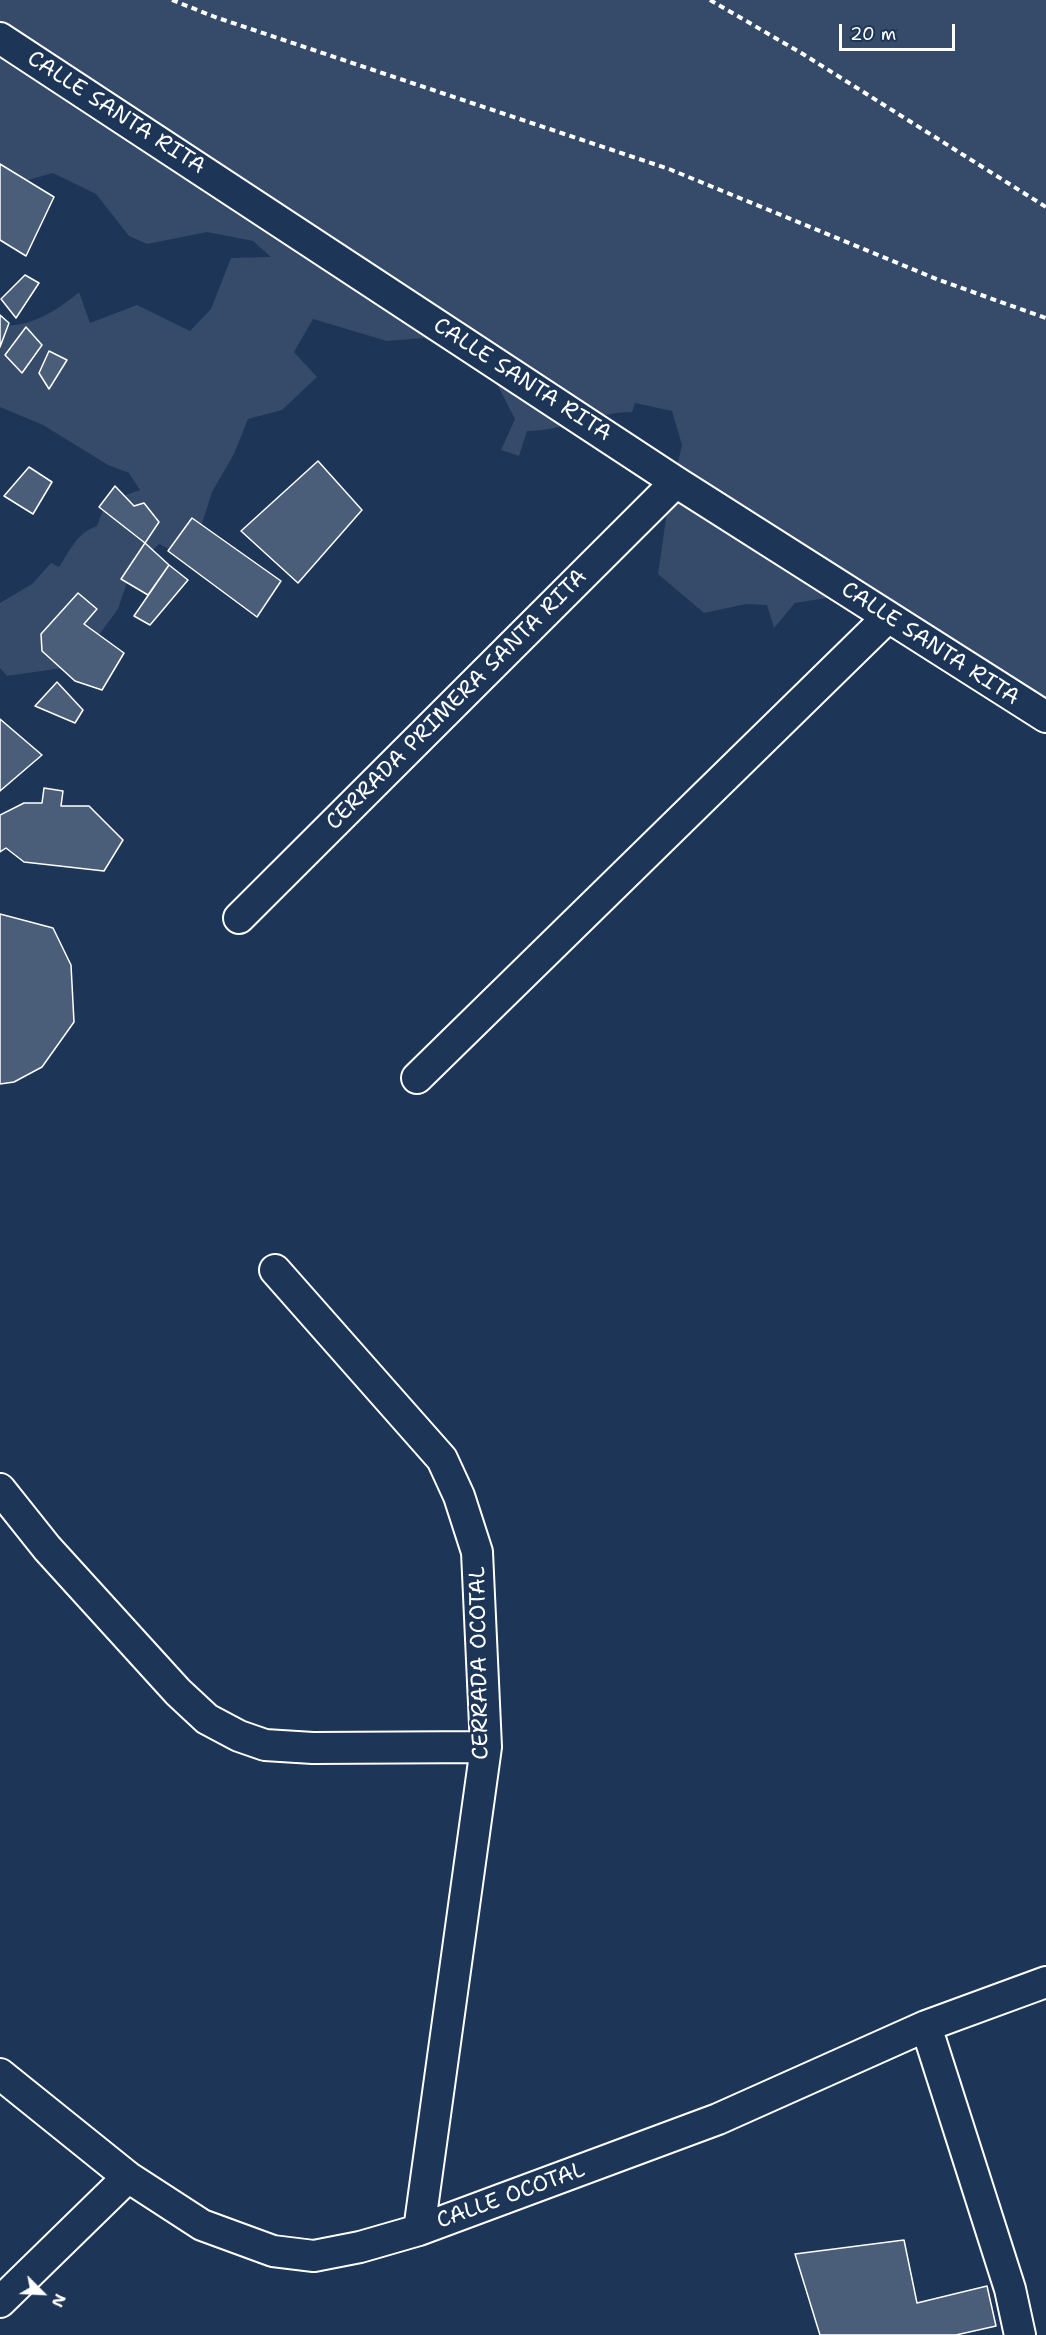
<!DOCTYPE html>
<html>
<head>
<meta charset="utf-8">
<style>
  body { margin:0 }
  #map { position:relative; width:1046px; height:2335px; overflow:hidden; background:#1d3557; font-family:"Shantell Sans",sans-serif }
  canvas { display:block }
  .north { position:absolute; left:12px; top:2263px; width:60px; height:60px; -webkit-text-stroke:4px #1d3557; paint-order:stroke; rotate:114deg; font-size:16px; font-weight:700; line-height:24px; text-align:center; color:#fff }
  .north::after { content:''; display:block; margin:auto; width:21px; height:27px; background:#fff; clip-path:polygon(50% 0,100% 100%,50% 72%,0 100%) }
  .scale { position:absolute; left:839px; top:24px; width:116px; height:27px; box-sizing:border-box; border:3px solid #fff; border-top:0; padding-left:8px; font-size:18px; line-height:21px; white-space:nowrap; color:#fff; -webkit-text-stroke:4px #1d3557; paint-order:stroke }
</style>
</head>
<body>
<div id="map">
<canvas width="1046" height="2335"></canvas>
<div class="north">N</div>
<div class="scale">20 m</div>
</div>
<script>
const c = document.querySelector('canvas').getContext('2d');
c.lineJoin = 'round';
function paint(path, color) { c.fillStyle = color; c.fill(path, 'evenodd'); }
function stroke(path, color, width, dash) { c.strokeStyle = color; c.lineWidth = width; c.lineCap = dash ? 'butt' : 'round'; c.setLineDash(dash || []); c.stroke(path); }
function label(font, color, halo, rows, align = 'center') {
  c.font = font + ' "Shantell Sans",sans-serif'; c.lineWidth = 4.5; c.setLineDash([]); c.textBaseline = 'middle'; c.strokeStyle = halo; c.fillStyle = color; for (const [text, x, y, turn = 0] of rows) {
    c.save(); c.translate(x, y); c.rotate((+turn || 0) * Math.PI / 180); c.textAlign = isNaN(turn) ? turn : align; if (halo) c.strokeText(text, 0, 0); c.fillText(text, 0, 0); c.restore();
  }
}
paint(new Path2D(`
  M0 0H1046V697L993 680 838 596 795 603 774 628 767 605 746 604 704 613 658 574 668 505 682 445 672 411 635 403 632 412C596 412 564 431 527 431L519 456 501 450 515 419 485 361 438 346 424 338 387 341 313 319 294 352 317 377 282 410 248 419 234 454 212 492 199 533 171 550 159 544 130 573 118 609 76 666 7 676 0 668V603L32 584 51 563 59 567C71 549 77 533 97 526L106 502 140 490 129 473 108 465 43 425 0 407V324C25 331 60 309 79 292L90 323 137 305 190 331 211 309 231 258 271 257 253 241 207 232 147 244 129 236 96 194 53 173 0 188Z`), '#364b69');
const building = new Path2D(`
  M0 164 54 197 26 256 0 240Z
  M25 275 39 283 16 318 1 299Z
  M0 315 9 323 0 347Z
  M26 327 42 345 22 373 5 355Z
  M49 351 67 360 49 389 39 373Z
  M318 461 362 510 298 583 241 531Z
  M29 467 52 482 33 514 4 496Z
  M115 486 134 506 144 503 159 522 145 543 99 507Z
  M192 518 281 581 257 617 168 551Z
  M145 543 169 565 148 595 121 579Z
  M169 565 188 580 150 625 134 616Z
  M78 593 97 609 84 624 124 653 102 690 75 681 42 651 41 634Z
  M57 682 83 710 75 723 35 706Z
  M0 719 42 755 0 791Z
  M44 788 63 791 61 806H89L123 840 104 871 24 862 6 848 0 852V815L24 803H42Z
  M0 914 53 928 71 965 74 1022 42 1067 14 1082 0 1084Z
  M904 2240 917 2303 987 2286 996 2326 956 2335H820L795 2254Z`);
paint(building, '#4a5d79');
stroke(building, '#fff', 1.5);
const minor = new Path2D(`
  M0 38 676 482 1046 717
  M239 918 676 482
  M417 1078 888 617
  M275 1270 442 1459 459 1496 477 1552 486 1747 419 2230
  M0 1489 47 1548 178 1692 207 1719 239 1736 265 1745 313 1748 486 1747
  M926 2026 1010 2289 1020 2335
  M0 2074 128 2177 202 2225 273 2251 314 2256 360 2247 419 2230 718 2119 926 2026 1046 1982
  M0 2302 128 2177`);
stroke(minor, '#fff', 34);
stroke(new Path2D(`
  M172 0 215 17 669 169 939 280 1046 318
  M710 0 803 54 1046 207`), '#fff', 4, [6, 4.5]);
stroke(minor, '#1d3557', 30);
label('22px', '#fff', '#1d3557', [
  ["CALLE SANTA RITA",116,113,33],
  ["CALLE SANTA RITA",522,380,33],
  ["CALLE SANTA RITA",930,644,33],
  ["CERRADA PRIMERA SANTA RITA",457,700,-45],
  ["CERRADA OCOTAL",480,1663,-91],
  ["CALLE OCOTAL",511,2196,-20]
]);
</script>
</body>
</html>
